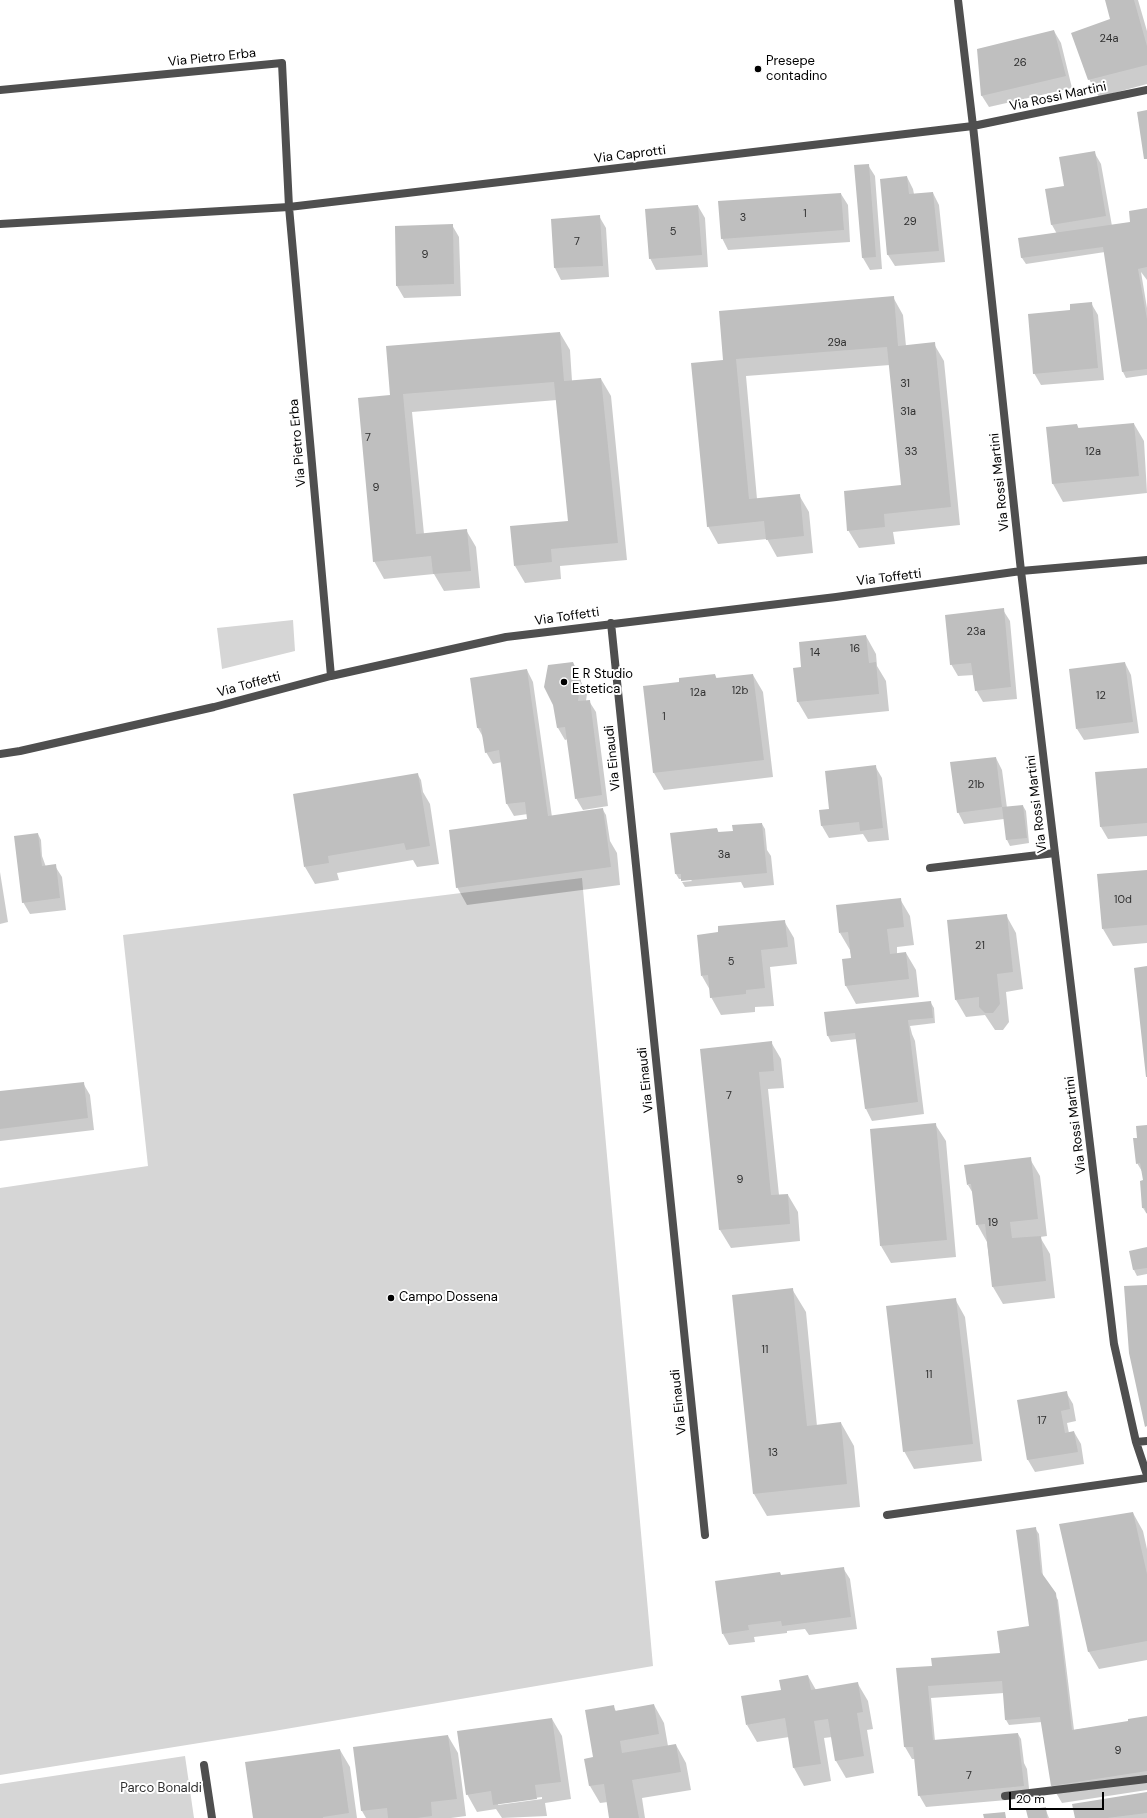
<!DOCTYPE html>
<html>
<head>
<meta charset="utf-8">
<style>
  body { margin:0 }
  #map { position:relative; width:1147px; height:1818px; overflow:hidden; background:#fff; font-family:"DM Sans",sans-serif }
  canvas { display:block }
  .scale { position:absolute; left:1009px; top:1792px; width:95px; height:18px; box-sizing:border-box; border:2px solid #000; border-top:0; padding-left:5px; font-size:12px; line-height:14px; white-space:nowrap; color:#000; -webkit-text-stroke:3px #fff; paint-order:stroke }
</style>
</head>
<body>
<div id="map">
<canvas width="1147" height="1818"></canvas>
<div class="scale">20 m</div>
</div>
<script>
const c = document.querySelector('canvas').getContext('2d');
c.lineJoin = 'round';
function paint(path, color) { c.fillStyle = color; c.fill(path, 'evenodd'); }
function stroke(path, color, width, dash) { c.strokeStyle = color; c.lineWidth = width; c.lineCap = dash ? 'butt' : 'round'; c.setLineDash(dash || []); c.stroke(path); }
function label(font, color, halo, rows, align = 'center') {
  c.font = font + ' "DM Sans",sans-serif'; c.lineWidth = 4; c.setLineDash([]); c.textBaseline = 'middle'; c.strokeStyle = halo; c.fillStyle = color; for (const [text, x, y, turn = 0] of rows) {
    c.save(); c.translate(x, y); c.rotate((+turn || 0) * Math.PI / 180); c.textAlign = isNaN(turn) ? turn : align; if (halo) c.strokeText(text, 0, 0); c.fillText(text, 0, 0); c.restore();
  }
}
paint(new Path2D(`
  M293 620 295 651 222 669 217 628Z
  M582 878 653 1666 274 1731 0 1775V1188L148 1166 123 935Z
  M185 1756 194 1818H0V1784Z`), '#d6d6d6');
paint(new Path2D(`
  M1106 0H1138L1147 31V84L1099 97 1089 79 1111 20Z
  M1054 31 1061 43 1072 88 989 107 982 96 978 50Z
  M1094 152 1101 164 1112 226 1130 223 1147 209V280L1141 272 1147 308V375L1126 378 1123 372 1105 252 1026 264 1022 258 1019 239 1057 234 1052 225 1046 190 1065 187Z
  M868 165 875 176 882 269 870 270 863 258 855 166Z
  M907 177 913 189 914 194 933 193 939 205 945 262 895 266 888 255Z
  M841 194 848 205 850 242 728 250 722 238Z
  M698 206 705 218 708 267 656 270 650 258Z
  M599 216 606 228 609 277 561 280 555 268 552 220Z
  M452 225 459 237 461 296 404 298 397 286 396 227Z
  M893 297 903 315 906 346 934 344 944 361 960 525 893 532 895 544 859 548 848 530 902 486 890 365 746 376 757 499 799 495 809 512 813 553 777 557 767 539 718 544 708 526 724 361Z
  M1091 303 1098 315 1104 380 1041 385 1034 373 1072 311Z
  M560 333 570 350 572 381 601 379 611 396 627 560 560 566 561 579 525 583 515 566 569 521 557 400 412 412 424 534 466 530 476 547 480 588 444 591 434 574 384 579 374 561 391 396Z
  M1134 424 1144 441 1147 493 1063 502 1053 484 1047 428 1077 425 1079 429Z
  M1003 610 1010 621 1017 699 983 702 976 690 974 675 958 676 951 664Z
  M866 636 876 654 877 666 886 681 889 711 808 719 798 702 802 668Z
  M572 663 587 694 586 701H589L596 712 608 806 583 810 576 798 568 739 565 740 558 728 554 705Z
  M1125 663 1131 675 1139 733 1084 740 1077 729Z
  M527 670 533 682 552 817 603 810 606 815 610 841 617 853 620 885 467 905 457 887 528 820V814L514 816 507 804 502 762 493 764 486 752 483 737 478 728Z
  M715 675 717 679 753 675 763 692 773 777 664 790 654 773 681 683Z
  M996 758 1002 770 1007 808 1023 806 1026 811 1029 843 1010 846 1007 840 1004 819 964 824 958 812Z
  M875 766 882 778 889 840 868 842 863 834 829 838 822 826 821 811 830 810Z
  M1147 769V836L1108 839 1101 827 1096 773Z
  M418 775 421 780 423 792 430 804 439 864 417 867 413 860 337 873 339 880 315 884 305 867Z
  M762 824 765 829 767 850 771 856 774 885 744 888 741 882 685 887 682 882 692 881 690 879H679L676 874 717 829 719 833 734 832Z
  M38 834 41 840 42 856 46 867 55 866 62 877 66 910 30 914 23 902Z
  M1147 871V943L1113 946 1103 929Z
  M0 872 8 922 0 924Z
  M900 899 910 916 914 945 897 947V954L906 953 916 970 919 997 856 1004 846 986 843 960 852 959 850 950 840 933Z
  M1006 915 1016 933 1023 989 1006 992 1009 1022 1003 1030H995L985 1015 966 1017 956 1000Z
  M784 921 794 938 797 964 770 967 774 1006 755 1007V1012L721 1015 711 997 710 990 702 976Z
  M931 1003 934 1008 935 1023 910 1026 912 1034 915 1041 924 1114 872 1121 866 1109 857 1039 831 1042 828 1036 825 1013Z
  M771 1042 781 1059 784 1088 768 1089 779 1195H788L798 1212 800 1241 731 1248 720 1230 701 1050Z
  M83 1083 90 1095 94 1130 0 1141V1092Z
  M935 1124 946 1141 956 1257 891 1263 881 1246Z
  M1147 1126V1214L1143 1208V1173L1137 1163 1138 1138Z
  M1030 1159 1040 1176 1047 1236 1040 1237 1050 1254 1055 1298 1003 1304 993 1287 987 1242 977 1224 974 1195 968 1185Z
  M1147 1248V1274L1137 1276 1134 1270 1131 1252Z
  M792 1289 806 1312 817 1426 841 1423 854 1446 860 1507 767 1516 754 1494Z
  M955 1299 965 1317 982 1461 914 1469 904 1451Z
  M1066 1392 1073 1404 1076 1421 1067 1423 1069 1433 1074 1432 1081 1444 1084 1464 1035 1472 1028 1460 1018 1401Z
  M1133 1513 1143 1531 1147 1549V1660L1099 1669 1089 1652 1060 1525Z
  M1035 1528 1039 1534 1043 1577 1058 1600 1074 1730 1128 1722 1147 1717V1790L1062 1803 1052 1786 1042 1722 1009 1725 1006 1720 1004 1693 931 1698 935 1741 1018 1734 1021 1739 1024 1763 1027 1769 1030 1798 926 1807 919 1795 915 1759H912L905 1747 933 1666 1000 1654 1030 1627Z
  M843 1568 850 1579 857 1629 809 1635 805 1629 787 1631V1633L754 1637 755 1642 729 1645 723 1634 781 1576Z
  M808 1676 816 1690 858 1684 868 1701 873 1729 867 1730 874 1773 846 1778 836 1761 832 1737 824 1738 831 1781 804 1786 794 1768 789 1737 757 1742 747 1725 782 1690Z
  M654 1705 664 1723 668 1746 676 1745 686 1763 691 1790 642 1798 645 1818H610L608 1802 600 1803 590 1786 585 1759 594 1758 613 1706 616 1711Z
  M552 1719 562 1736 571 1799 545 1803 547 1816 502 1818 496 1809 477 1812 467 1794ZM542 1797V1799L498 1805V1803Z
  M448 1736 458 1753 466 1816 451 1818H366L362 1811 354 1748Z
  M340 1750 350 1767 357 1818H254Z
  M1147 1794V1818H1076Z
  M1045 1808 1049 1818H1029Z`), '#0003');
paint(new Path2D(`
  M1105 0H1134L1147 46V65L1088 80 1071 33 1110 19Z
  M1054 30 1066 76 981 96 977 49Z
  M1147 110V159H1144L1137 112Z
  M1095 151 1106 216 1051 225 1045 189 1064 186 1059 157Z
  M869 164 876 257 862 258 854 165Z
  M907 176 909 194 933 192 939 251 887 255 880 179Z
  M841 193 844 230 721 239 718 201Z
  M698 205 702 255 649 259 645 209Z
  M1147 208V267L1138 269 1147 319V369L1122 372 1103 247 1021 258 1018 238 1130 222 1129 211Z
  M600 215 603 266 554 268 551 219Z
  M453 224 454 284 396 286 395 226Z
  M894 296 898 346 935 342 951 507 884 514 885 527 847 531 844 491 901 485 887 347 736 359 749 499 800 494 804 536 766 540 764 521 707 527 691 363 723 360 719 311Z
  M1092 302 1098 368 1033 374 1028 314 1070 310V304Z
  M560 332 564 381 601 378 618 543 551 549 552 562 514 566 510 526 568 521 554 382 403 394 416 534 467 529 471 571 433 574 431 556 373 562 358 398 390 395 386 346Z
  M1134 423 1139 476 1052 484 1046 427 1077 424 1078 428Z
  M1004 608 1011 687 975 691 971 663 950 665 945 615Z
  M866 635 869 663 876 662 879 694 797 702 793 668 801 667 799 642Z
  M573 662 581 681 578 701 590 700 602 795 575 799 565 727 557 728 553 705 544 687 548 665Z
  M1125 662 1133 722 1076 729 1069 669Z
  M527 669 548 816 603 808 611 867 456 888 449 830 527 819 525 802 506 804 499 750 485 753 481 728H477L470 678Z
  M715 674 716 678 753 674 764 760 653 773 643 686 679 682V678Z
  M996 757 1002 807 957 813 950 762Z
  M876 765 883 828 860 831 859 822 821 826 819 810 829 809 825 771Z
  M1147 768V823L1100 827 1095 772Z
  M418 773 430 846 406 850 404 843 328 856 329 863 304 867 293 794Z
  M1023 805 1027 838 1006 840 1002 807Z
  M762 823 767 873 681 881V874H675L670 833 717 828 718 832 733 831 732 825Z
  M38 833 42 866 56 864 60 898 22 903 14 836Z
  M1147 870V925L1102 929 1097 874Z
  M901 898 904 927 887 929 890 954 906 952 909 979 845 986 842 959 851 958 848 932 839 933 836 905Z
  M1007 914 1013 972 997 974 1000 1004 993 1013H985L979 1007V997L955 1000 947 920Z
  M785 920 788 947 761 950 765 988 746 990V994L710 998 708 975 701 976 697 935 718 932V926Z
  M1147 966V1077H1146L1134 968Z
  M931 1001 933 1018 908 1020 918 1102 865 1109 855 1033 827 1036 824 1012Z
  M772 1041 774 1071 759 1072 771 1195 788 1194 790 1224 719 1230 700 1049Z
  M84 1082 88 1118 0 1129V1091Z
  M936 1123 947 1240 880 1246 870 1129Z
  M1147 1125V1213H1146L1145 1208H1142L1140 1181 1143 1180 1140 1163 1136 1164 1133 1138H1137L1136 1126Z
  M1031 1157 1038 1219 1010 1222 1012 1238 1041 1236 1046 1281 992 1287 985 1224 976 1225 971 1184 967 1185 964 1165Z
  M1147 1247V1268L1133 1270 1129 1251Z
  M1147 1285V1426L1145 1427 1129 1353 1124 1286Z
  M793 1288 807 1426 841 1422 847 1484 753 1494 732 1295Z
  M956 1298 973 1444 903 1452 886 1306Z
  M1067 1391 1070 1409 1061 1411 1065 1433 1074 1431 1078 1452 1027 1460 1017 1400Z
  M1133 1512 1147 1574V1641L1088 1652 1059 1524Z
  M1036 1527 1041 1572 1056 1593 1072 1730 1128 1721V1719L1147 1716V1771L1051 1786 1040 1717 1005 1720 1002 1681 928 1686 933 1740 1018 1733 1024 1786 918 1796 913 1747H904L896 1668 932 1666 931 1658 1000 1653 997 1631 1029 1626 1016 1530Z
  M844 1567 851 1617 782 1626 781 1621 748 1625 749 1630 722 1634 715 1581 780 1572 781 1575Z
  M808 1675 811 1690 858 1682 863 1712 857 1713 864 1756 835 1761 828 1719 814 1721 821 1764 793 1768 785 1718 746 1725 741 1696 781 1690 779 1680Z
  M654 1704 659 1734 620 1741 622 1753 676 1744 681 1772 632 1780 639 1818H609L604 1784 589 1786 584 1759 593 1757 585 1710 614 1705 615 1711Z
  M552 1718 561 1782 535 1785 537 1799 493 1805 491 1791 466 1795 457 1731Z
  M448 1735 457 1799 431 1802 432 1816 417 1818H388L387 1808 361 1811 353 1747Z
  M340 1749 349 1813 323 1817V1818H253L245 1762Z
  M1147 1792V1813L1107 1818H1075L1072 1804Z
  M1046 1807 1047 1818H1028L1026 1810Z
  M1005 1812 1006 1818H984L983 1814Z`), '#bfbfbf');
stroke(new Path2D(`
  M958 0 973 126 1021 571 1114 1344 1136 1442 1147 1475
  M0 90 282 63 289 207 331 676
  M0 224 289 207 973 126 1147 90
  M611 623 705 1535
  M0 754 20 751 214 707 331 676 506 637 836 597 1021 571 1147 560
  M930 868 1055 853
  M1136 1442 1147 1441
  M887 1515 1147 1478
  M204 1765 212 1818
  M1005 1796 1147 1779`), '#4f4f4f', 8);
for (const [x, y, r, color] of [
  [758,69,4,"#000"],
  [564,682,4,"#000"],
  [391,1298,4,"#000"]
]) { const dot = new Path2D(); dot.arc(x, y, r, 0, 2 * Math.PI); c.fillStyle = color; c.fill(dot); stroke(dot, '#fff', 1.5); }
label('11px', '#303030', null, [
  ["24a",1109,39],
  ["26",1020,63],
  ["1",805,214],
  ["3",743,218],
  ["29",910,222],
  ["5",673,232],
  ["7",577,242],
  ["9",425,255],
  ["29a",837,343],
  ["31",905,384],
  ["31a",908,412],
  ["7",368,438],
  ["33",911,452],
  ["12a",1093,452],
  ["9",376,488],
  ["23a",976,632],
  ["16",855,649],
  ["14",815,653],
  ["12b",740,691],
  ["12a",698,693],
  ["12",1101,696],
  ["1",664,717],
  ["21b",976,785],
  ["3a",724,855],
  ["10d",1123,900],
  ["21",980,946],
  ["5",731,962],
  ["7",729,1096],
  ["9",740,1180],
  ["19",993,1223],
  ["11",765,1350],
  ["11",929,1375],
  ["17",1042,1421],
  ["13",773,1453],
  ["9",1118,1751],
  ["7",969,1776]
]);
label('13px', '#000', '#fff', [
  ["Via Pietro Erba",212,58,-6],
  ["Via Rossi Martini",1058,97,-12],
  ["Via Caprotti",630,155,-7],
  ["Via Pietro Erba",298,443,-95],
  ["Via Rossi Martini",1000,482,-96],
  ["Via Toffetti",889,578,-7],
  ["Via Toffetti",567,617,-8],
  ["Via Toffetti",249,685,-15],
  ["Via Einaudi",613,758,-96],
  ["Via Rossi Martini",1037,804,-97],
  ["Via Einaudi",646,1080,-96],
  ["Via Rossi Martini",1076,1125,-97],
  ["Via Einaudi",679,1402,-96]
]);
label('13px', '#000', '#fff', [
  ["Presepe",766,62],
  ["contadino",766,77],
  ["E R Studio",572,675],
  ["Estetica",572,690],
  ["Campo Dossena",399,1298]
], 'left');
label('13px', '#2d2d2d', '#fff', [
  ["Parco Bonaldi",161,1789]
]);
</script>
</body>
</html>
